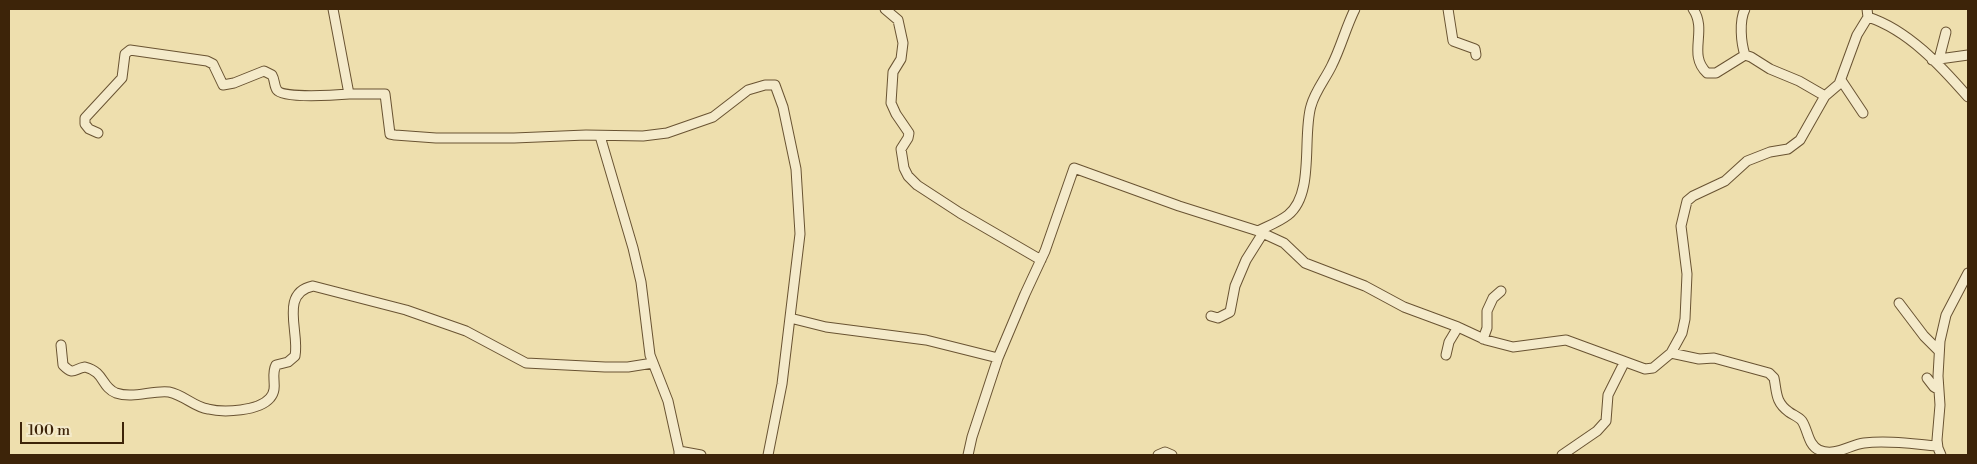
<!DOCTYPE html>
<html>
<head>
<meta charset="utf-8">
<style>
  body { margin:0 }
  #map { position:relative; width:1977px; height:464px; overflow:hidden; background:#eedfae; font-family:"Libre Bodoni",serif }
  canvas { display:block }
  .frame { position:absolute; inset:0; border:10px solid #3d2409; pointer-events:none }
  .scale { position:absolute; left:20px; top:422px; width:104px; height:22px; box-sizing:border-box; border:2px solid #3d2409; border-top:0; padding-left:6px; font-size:15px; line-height:18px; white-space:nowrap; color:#3d2409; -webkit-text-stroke:4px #f4eaca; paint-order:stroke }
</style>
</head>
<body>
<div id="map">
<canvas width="1977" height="464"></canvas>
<div class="frame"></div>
<div class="scale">100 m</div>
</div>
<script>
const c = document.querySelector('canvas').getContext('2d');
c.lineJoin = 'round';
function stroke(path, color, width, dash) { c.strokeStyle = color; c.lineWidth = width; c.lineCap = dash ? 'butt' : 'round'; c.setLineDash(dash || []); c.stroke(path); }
const minor = new Path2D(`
  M333 9 349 94H385L390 134 395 135 436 138H514L586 135 643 136 667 133 713 117 748 90 765 85H775L783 107 796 169 800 234 782 384 768 455
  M885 9 898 20 903 43 901 59 893 72 891 103 896 114 909 133 908 138 901 149 904 168 908 176 917 185 960 213 1041 260
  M1448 9 1453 41 1475 49 1476 55
  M1693 9C1708 31 1687 54 1707 73H1716L1745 55 1751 57 1770 69 1799 81 1825 96
  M1745 9C1739 21 1741 43 1745 55
  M1867 9 1868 17C1908 30 1941 66 1968 97
  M1939 59 1946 32
  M1932 60 1968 55
  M1841 80 1863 113
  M98 133 89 129 85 124V118L122 78 125 54 130 50 207 61 213 64 223 85 234 83 264 71 272 75C275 80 274 86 277 90 283 99 338 95 349 94
  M600 136 633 248 641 282 650 355 668 401 679 451V455
  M1258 231 1284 243 1305 263 1365 286 1404 307 1458 327 1486 340 1513 347 1566 340 1645 369 1653 368 1671 353 1699 359 1714 358 1769 373 1774 378C1777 392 1775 402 1789 412 1793 415 1799 417 1802 421 1808 430 1808 445 1819 450 1835 457 1849 445 1864 443 1888 440 1913 444 1937 446
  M1899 303 1924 336 1939 351
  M1211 316 1218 318 1230 312 1235 286 1246 260 1263 233
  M790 318 826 327 926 340 998 358
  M1483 339 1487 328V311L1493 298 1501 291
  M61 345 63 365C74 376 73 369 85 367 105 372 101 387 116 393 133 399 152 390 169 392 184 395 194 407 208 409 224 413 259 411 270 398 279 388 270 376 276 365L288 362 295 356C300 333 279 293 313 286L406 310 466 331 526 363 605 367H628L653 363
  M1671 353 1682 333 1685 319 1687 274 1681 226 1687 201 1693 196 1725 181 1747 161 1770 152 1788 149 1800 140 1825 96 1839 84 1857 35 1868 17
  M1446 355 1449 342 1458 327
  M1927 378 1934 387 1939 390
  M679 451 701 455
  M968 455 972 437 998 358 1025 294 1045 251 1074 168 1179 206 1258 231C1268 226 1279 222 1288 215 1315 194 1302 136 1311 106 1315 91 1326 78 1332 65 1341 47 1346 27 1355 9
  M1158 455 1165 452 1172 455
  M1562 455 1597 431 1606 421 1608 395 1624 363
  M1941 455 1938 448 1937 440 1940 405 1938 376 1940 341 1946 315 1968 273`);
stroke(minor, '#695332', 11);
stroke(minor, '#f4eaca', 9);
</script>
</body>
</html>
